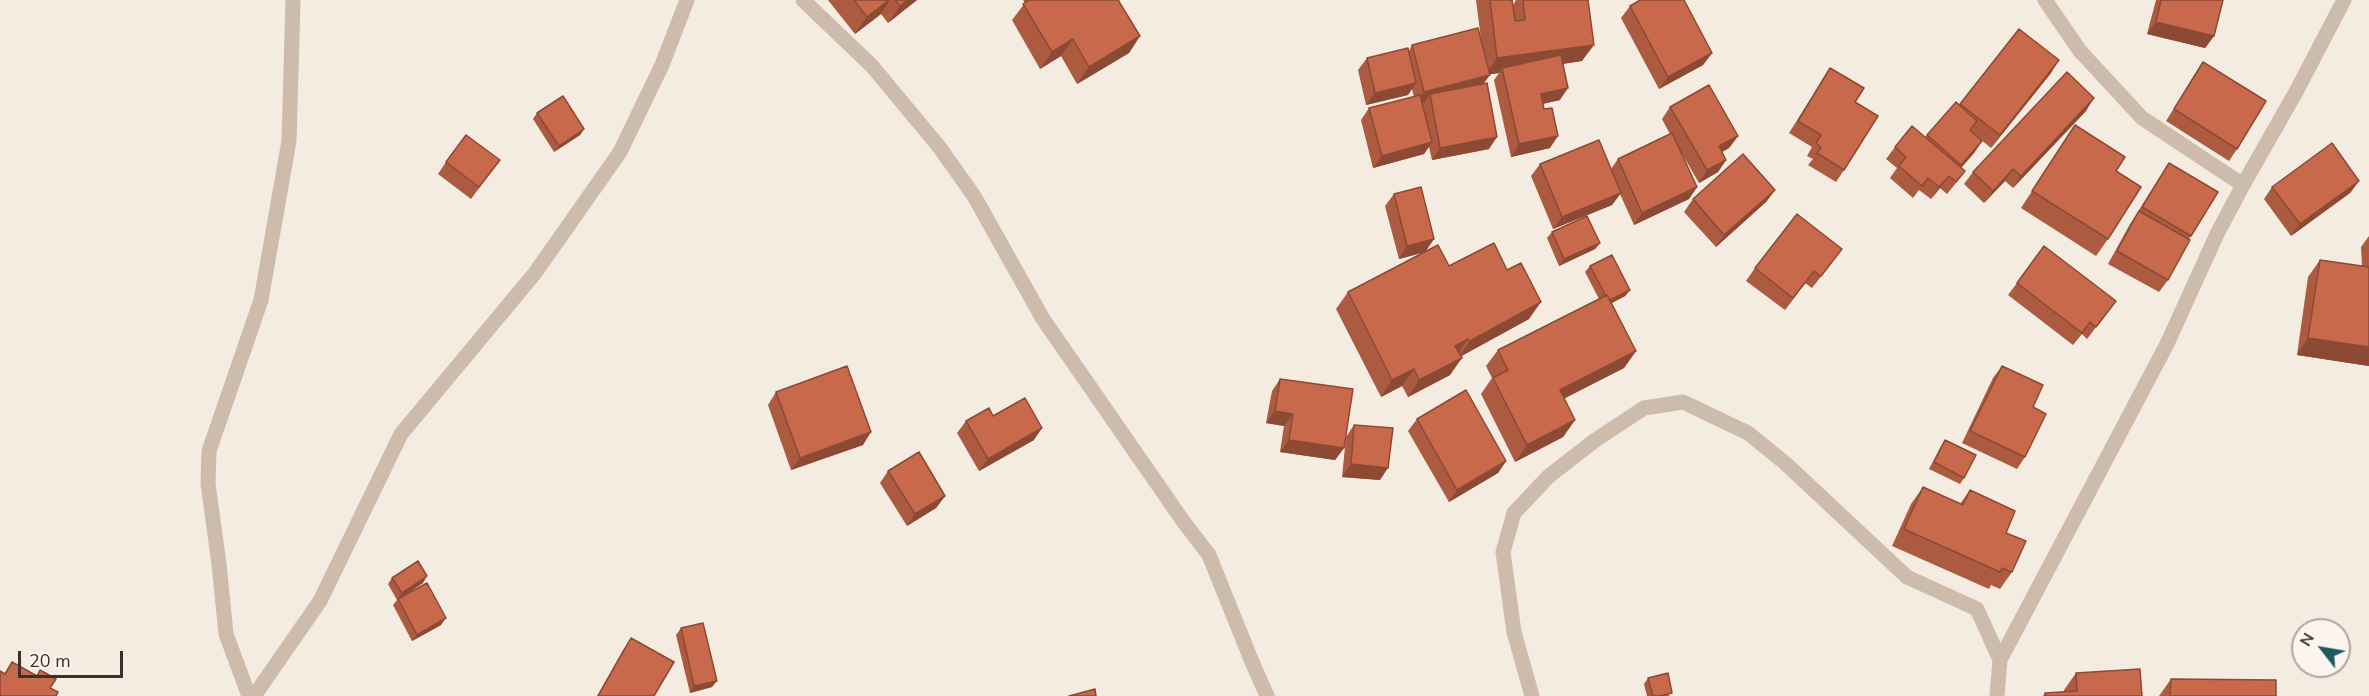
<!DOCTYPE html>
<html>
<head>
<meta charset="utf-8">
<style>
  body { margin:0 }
  #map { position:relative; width:2369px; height:696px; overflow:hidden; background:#f4ebe1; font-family:"Nunito Sans",sans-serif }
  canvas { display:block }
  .north { position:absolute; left:2291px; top:618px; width:60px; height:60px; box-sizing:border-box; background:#fbf5ee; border:2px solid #aea6a0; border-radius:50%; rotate:301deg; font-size:16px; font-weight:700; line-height:24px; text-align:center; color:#3b302b }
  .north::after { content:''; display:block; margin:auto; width:21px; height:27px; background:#1f5a5e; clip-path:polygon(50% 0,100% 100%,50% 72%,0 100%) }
  .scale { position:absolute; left:18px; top:651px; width:105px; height:27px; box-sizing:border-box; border:3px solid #3b302b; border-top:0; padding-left:8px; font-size:18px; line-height:21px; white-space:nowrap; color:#3b302b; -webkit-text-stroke:4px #fbf5ee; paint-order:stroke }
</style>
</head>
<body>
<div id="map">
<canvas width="2369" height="696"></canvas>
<div class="north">N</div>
<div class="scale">20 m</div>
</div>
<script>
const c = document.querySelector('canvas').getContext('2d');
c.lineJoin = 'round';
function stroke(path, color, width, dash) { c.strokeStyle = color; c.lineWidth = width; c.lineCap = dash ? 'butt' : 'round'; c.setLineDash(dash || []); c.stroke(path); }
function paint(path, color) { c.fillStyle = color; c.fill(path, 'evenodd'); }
stroke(new Path2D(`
  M803 0 872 66 940 148 974 196 1043 319 1183 521 1209 555 1250 657 1267 696
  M2045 0 2080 51 2142 118 2243 185
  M249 696 226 634 219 564 208 484 209 451 261 300 289 141 293 0
  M254 696 320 601 401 434 535 273 620 152 662 65 687 0
  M1532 696 1514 632 1503 552 1514 513 1549 476 1594 441 1644 408 1683 402 1748 433 1785 463 1907 577 1977 609 2000 660
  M1997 696 2000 660 2167 344 2217 234 2243 185 2297 90 2344 0`), '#cdbbac', 15);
paint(new Path2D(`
  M828 0H917L888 23 881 14 855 34Z
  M1023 0H1120L1119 1 1140 36 1129 53 1077 84 1061 56 1040 69 1012 20 1025 3Z
  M1476 0H1512L1513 5 1516 0H1588L1582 61 1563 64 1560 100 1543 104 1550 148 1511 157 1494 80 1499 73 1489 74 1483 84 1489 149 1432 160 1429 147 1424 154 1373 168 1361 120 1369 108 1414 97 1412 89 1408 95 1366 105 1358 70 1367 58 1409 51 1412 45 1481 39Z
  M2156 0H2223L2214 36 2205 48 2147 34Z
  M1630 6 1712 53 1703 65 1659 89 1621 18Z
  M2019 29 2051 73 1991 148 1974 134 1982 141 1974 153 1961 168 1956 183 1947 194 1940 188 1931 199 1919 190 1913 198 1890 178 1897 168 1886 159 1895 147 1925 137 1956 102 1959 105Z
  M2203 62 2237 149 2229 161 2166 121Z
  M1830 68 1855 102 1844 170 1836 182 1808 165 1813 159 1807 156 1812 147 1789 133Z
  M1670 107 1738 136 1729 148 1722 152 1726 160 1718 172 1699 183 1681 152 1697 187 1689 199 1634 225 1620 194 1612 205 1553 229 1531 176 1540 164 1611 169 1618 159 1670 134 1662 119Z
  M2086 111 2013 188 2005 181 1984 203 1964 184 1973 172Z
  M537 113 584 129 580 135 554 152 533 119Z
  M2075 125 2108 239 2096 256 2021 208Z
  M500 160 471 199 438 174 446 162Z
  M2169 163 2218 192 2189 239 2168 280 2159 292 2108 264 2130 224Z
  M2359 181 2350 193 2291 236 2264 199 2272 187Z
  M1775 190 1766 202 1716 247 1684 212 1693 199Z
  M1394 194 1434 239 1425 252 1399 259 1385 206Z
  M1552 232 1600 243 1595 249 1559 266 1547 238Z
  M2369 236V366L2297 355 2308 277 2320 260 2362 266 2361 247Z
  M1833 261 1812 288 1805 283 1785 310 1746 281 1755 268Z
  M1449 266 1507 270 1529 319 1461 356 1450 375 1408 397 1402 386 1381 397 1336 309 1348 292Z
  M1590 266 1630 290 1625 296 1612 303 1636 351 1624 368 1564 398 1575 420 1563 437 1515 462 1481 394 1492 378 1486 366 1498 350 1599 299 1585 272Z
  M2017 283 2116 301 2087 339 2082 334 2073 345 2008 295Z
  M2002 366 2033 407 2025 457 2017 469 1962 443 1993 378Z
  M1280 379 1344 448 1335 460 1280 452 1284 426 1266 423 1272 391Z
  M776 392 863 445 791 470 768 405Z
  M993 416 1034 440 979 471 957 433 966 421Z
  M1417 419 1506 461 1498 473 1449 502 1408 431Z
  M1354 425 1380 480 1342 477 1346 437Z
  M1945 440 1964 478 1960 484 1929 469 1941 446Z
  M888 471 945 496 936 508 907 526 880 483Z
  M1923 487 1960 504 1970 490 2006 533 2012 572 2000 589 1991 585 1989 589 1892 546 1911 504Z
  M392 578 423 583 402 597 441 625 412 641 393 605 397 600 388 584Z
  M681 628 712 687 690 693 676 635Z
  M631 638 654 696H597L623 650Z
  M2076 673 2142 696H2043L2045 693 2064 692V690Z
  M1648 678 1670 696H1647L1644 684Z
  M2171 679 2276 696H2159Z`), '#ac5a40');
paint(new Path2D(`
  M889 0H890L881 14 855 34 867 17Z
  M908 0H917L888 23 900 6Z
  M2156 22 2214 36 2205 48 2147 34Z
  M1140 36 1129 53 1077 84 1089 67Z
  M1073 39 1061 56 1040 69 1052 52Z
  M1594 45 1582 61 1503 72 1502 68 1499 73 1485 75 1497 58Z
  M1712 53 1703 65 1659 89 1668 77Z
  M2059 60 2051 73 1991 148 2000 135Z
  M1490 75 1481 87 1430 94 1425 102 1416 104 1424 92Z
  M1416 83 1408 95 1366 105 1375 93Z
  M1568 88 1560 100 1532 106 1541 94Z
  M2094 98 2086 111 2013 188 2021 176Z
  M584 129 580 135 554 152 559 146Z
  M1558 136 1550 148 1511 157 1519 144Z
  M1738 136 1729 148 1710 159 1719 146Z
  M1497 137 1489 149 1432 160 1440 148Z
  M1982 141 1974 153 1953 177 1961 165Z
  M1432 142 1424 154 1373 168 1382 156Z
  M1726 160 1718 172 1699 183 1707 170Z
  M2013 169 2005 181 1984 203 1993 191Z
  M1949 176 1940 188 1931 199 1939 187Z
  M2359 181 2350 193 2291 236 2300 224Z
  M1697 187 1689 199 1634 225 1642 213Z
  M1775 190 1766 202 1716 247 1724 235Z
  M1621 193 1612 205 1553 229 1562 217Z
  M1434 239 1425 252 1399 259 1407 246Z
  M1600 243 1595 249 1559 266 1564 259Z
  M1814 271 1805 283 1785 310 1793 298Z
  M1630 290 1625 296 1604 307 1608 300Z
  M1541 302 1529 319 1458 358 1470 341Z
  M2308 338 2369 347V366L2297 355Z
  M1468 339 1457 355 1455 346Z
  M1636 351 1624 368 1548 407 1560 390Z
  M1462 358 1450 375 1408 397 1419 380Z
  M1414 369 1402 386 1381 397 1392 380Z
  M1275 411 1293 414 1284 426 1266 423Z
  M1575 420 1563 437 1515 462 1527 445Z
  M1042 428 1034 440 979 471 988 459Z
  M871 432 863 445 791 470 800 458Z
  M1289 440 1344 448 1335 460 1280 452Z
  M1506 461 1498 473 1449 502 1457 490Z
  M1351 464 1388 468 1380 480 1342 477Z
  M945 496 936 508 907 526 915 514Z
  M427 576 423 583 397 600 402 593Z
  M446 618 441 625 412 641 417 635Z
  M717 681 712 687 690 693 694 686Z`), '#8c4a34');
const building = new Path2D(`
  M854 0H889L867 17Z
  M895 0H908L900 6Z
  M1029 0H1118L1140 36 1089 67 1073 39 1052 52 1023 4Z
  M1490 0H1512L1515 21 1525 20 1523 0H1588L1594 45 1497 58Z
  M1640 0H1684L1712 53 1668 77 1630 6Z
  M2161 0H2223L2214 36 2156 22Z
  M1478 28 1490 75 1424 92 1412 45Z
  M2019 29 2059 60 2000 135 1960 104Z
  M1408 48 1416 83 1375 93 1367 58Z
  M1561 55 1568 88 1541 94 1544 109 1552 108 1558 136 1519 144 1502 68Z
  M2203 62 2266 101 2237 149 2174 109Z
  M1830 68 1864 88 1855 102 1878 116 1844 170 1817 153 1821 147 1816 143 1821 135 1798 121Z
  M2067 72 2094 98 2021 176 2013 169 1993 191 1973 172Z
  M1487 83 1497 137 1440 148 1430 94Z
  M1709 85 1738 136 1719 146 1726 160 1707 170 1670 107Z
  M1420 95 1432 142 1382 156 1369 108Z
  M563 96 584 129 559 146 537 113Z
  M1956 102 1977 121 1970 130 1982 141 1961 165 1927 135Z
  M2075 125 2125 157 2116 171 2141 187 2108 239 2032 191Z
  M1912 126 1965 171 1956 182 1949 176 1939 187 1928 178 1922 186 1899 166 1906 157 1895 147Z
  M1672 133 1697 187 1642 213 1618 159Z
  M466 135 500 160 479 187 446 162Z
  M1599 140 1621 193 1562 217 1540 164Z
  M2332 143 2359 181 2300 224 2272 187Z
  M1743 154 1775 190 1724 235 1693 199Z
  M2169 163 2218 192 2191 236 2142 207Z
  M1421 187 1434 239 1407 246 1394 194Z
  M2139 211 2190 240 2168 280 2117 251Z
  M1797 214 1842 249 1821 276 1814 271 1793 298 1755 268Z
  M1587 216 1600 243 1564 259 1552 232Z
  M1494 243 1507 270 1521 263 1541 302 1470 341 1468 339 1455 346 1462 358 1419 380 1414 369 1392 380 1348 292 1438 245 1449 266Z
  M2044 246 2116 301 2096 327 2090 322 2082 333 2017 283Z
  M1612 255 1630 290 1610 300 1607 295 1606 296 1590 266Z
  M2320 260 2369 267V347L2308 338Z
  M1607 295 1636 351 1560 390 1575 420 1527 445 1493 378 1508 370 1498 350Z
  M847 366 871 432 800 458 776 392Z
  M2002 366 2043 385 2033 407 2046 414 2025 457 1970 431Z
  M1280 379 1353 389 1344 448 1289 440 1293 414 1275 411Z
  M1466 390 1506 461 1457 490 1417 419Z
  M1025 398 1042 428 988 459 966 421 989 408 993 416Z
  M1354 425 1393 428 1388 468 1351 464Z
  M1945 440 1976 455 1964 478 1934 462Z
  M919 452 945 496 915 514 888 471Z
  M1923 487 1963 505 1970 490 2015 511 2006 533 2026 541 2012 572 2002 568 2000 572 1904 529Z
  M418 561 427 576 402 593 392 578Z
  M427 583 446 618 417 635 398 599Z
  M703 623 717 681 694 686 681 628Z
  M631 638 674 662 654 696H598Z
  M12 662 37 676 40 670 56 679 50 688 58 692 56 696H0V671L5 674Z
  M2140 669 2142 696H2045V693L2077 691 2076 673Z
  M1668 673 1672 693 1660 696H1653L1648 678Z
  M2171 679 2276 680V696H2170Z
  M1095 689 1096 696H1069Z`);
paint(building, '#c8694b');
stroke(building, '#8c4a34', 1.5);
</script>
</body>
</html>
